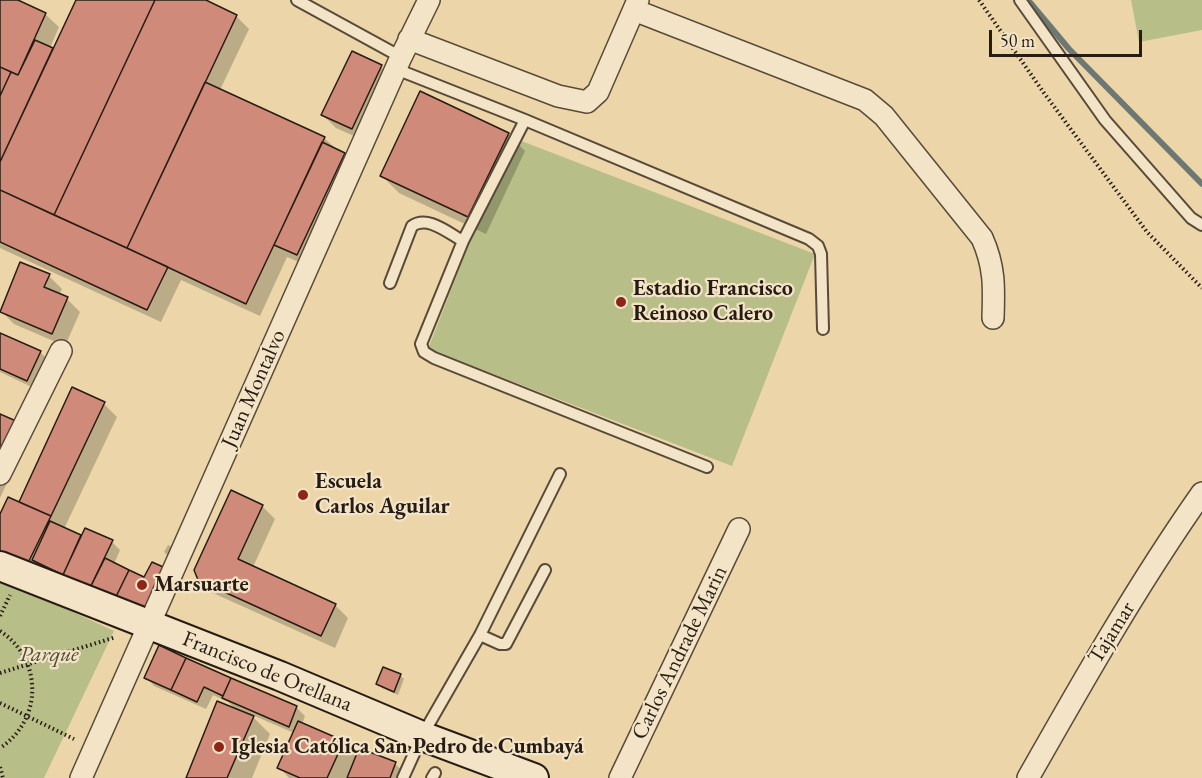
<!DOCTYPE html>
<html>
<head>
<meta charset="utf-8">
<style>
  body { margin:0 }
  #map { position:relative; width:1202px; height:778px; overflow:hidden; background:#ecd6a9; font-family:"EB Garamond",serif }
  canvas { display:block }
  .scale { position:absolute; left:989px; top:30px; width:153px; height:27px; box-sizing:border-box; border:3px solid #271c13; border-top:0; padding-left:8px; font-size:18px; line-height:21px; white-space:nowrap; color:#271c13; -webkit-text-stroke:4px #f3e4c7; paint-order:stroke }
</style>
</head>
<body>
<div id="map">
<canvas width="1202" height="778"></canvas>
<div class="scale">50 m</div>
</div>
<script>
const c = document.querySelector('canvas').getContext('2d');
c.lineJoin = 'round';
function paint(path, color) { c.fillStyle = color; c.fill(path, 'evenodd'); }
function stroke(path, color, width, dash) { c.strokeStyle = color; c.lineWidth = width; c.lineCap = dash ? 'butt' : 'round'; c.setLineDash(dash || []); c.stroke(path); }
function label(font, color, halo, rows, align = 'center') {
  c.font = font + ' "EB Garamond",serif'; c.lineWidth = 4.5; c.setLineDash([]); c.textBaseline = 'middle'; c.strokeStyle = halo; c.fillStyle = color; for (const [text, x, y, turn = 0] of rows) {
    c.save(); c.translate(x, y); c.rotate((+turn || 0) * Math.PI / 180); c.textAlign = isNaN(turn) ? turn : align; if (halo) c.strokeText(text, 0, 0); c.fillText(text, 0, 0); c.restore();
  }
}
paint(new Path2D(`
  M1131 0H1202V30L1139 42Z
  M511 137 815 254 732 466 428 349Z
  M0 578 114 631 44 778H0Z`), '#b8be88');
paint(new Path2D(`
  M0 0H14L45 14 59 27 50 48 54 50 77 0H202L236 16 249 29 220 90 324 138 357 167 310 267 287 257 260 316 181 280 161 322 0 248Z
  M381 67 394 80 365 141 336 128 323 115Z
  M508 134 525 151 486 234 399 193 382 176Z
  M49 276 62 289 59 295 67 299 80 312 65 346 14 324 1 311Z
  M0 334 40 352 49 361 36 389 0 372Z
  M104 404 117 417 64 529 82 537 112 542 120 550 114 564 154 629 0 560V517L19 503Z
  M0 415 29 436 0 498Z
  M262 506 275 519 253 567 335 605 348 618 335 648 213 593 199 579Z
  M168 545 176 549 168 556 164 552Z
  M159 647 296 707 305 716 302 724 343 742 357 757 395 764 404 772 402 778H289L279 767 294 733 250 714 270 734 252 778H187L236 710 228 702 213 695 206 709 154 686 146 677Z
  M400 675 404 679 398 695 382 688 378 684Z`), '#0003');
stroke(new Path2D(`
  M1028 0 1069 49 1202 184`), '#6e7873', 6);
const building = new Path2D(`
  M0 0H18L46 13 18 75 0 67Z
  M76 0H155L54 215 0 190V162Z
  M155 0H206L237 15 127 248 54 215Z
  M35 40 53 48 0 162V96L11 72 18 75Z
  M352 51 382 65 352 129 321 115Z
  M0 67 11 72 0 96Z
  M205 82 325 137 246 304 127 248Z
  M420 91 509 133 468 217 380 176Z
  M322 142 345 153 297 255 274 245Z
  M0 190 168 267 147 310 0 242Z
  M20 262 50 274 44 287 68 297 52 334 0 312Z
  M0 333 41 351 27 381 0 369Z
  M72 387 105 402 51 516 19 502Z
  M0 414 16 421 0 457Z
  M231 490 263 505 238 559 336 604 321 636 198 580 194 570Z
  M8 497 51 516 26 567 0 554V514Z
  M50 521 81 535 63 575 32 560Z
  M85 528 113 540 87 594 60 581Z
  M105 558 129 570 112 605 87 594Z
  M152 562 170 570 145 621 112 605 129 570 144 577Z
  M159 645 186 658 171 690 144 678Z
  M186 658 231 678 223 696 204 687 197 702 171 690Z
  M383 667 401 674 394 692 376 684Z
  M231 678 297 706 289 727 222 698Z
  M217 701 254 716 227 778H186Z
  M298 721 344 741 327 778H300L277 768Z
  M359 748 396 762 390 778H347Z`);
paint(building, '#cf8a79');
stroke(building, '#271c13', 1.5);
const lane = new Path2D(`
  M297 0 401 57
  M1020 0 1105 120 1191 218 1202 225
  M396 69 525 120 809 239 818 246 821 254 823 329
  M525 120 463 241 421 344 424 352 434 358 707 467
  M390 283 412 226C428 215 448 233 463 241
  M480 635 500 644H506L545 570
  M403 778 422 736 480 635 560 474
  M432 778 435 773`);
const street = new Path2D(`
  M634 10 865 100 884 116 982 238C995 267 994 288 993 318
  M409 39 558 96 587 102 598 92 638 0
  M0 474 61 351
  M81 778 401 57 429 0
  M620 778 739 529
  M1028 778C1083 681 1138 584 1202 493`);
const secondary = new Path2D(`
  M0 566 280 676 422 736 534 778`);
stroke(lane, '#584a38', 14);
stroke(street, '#584a38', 24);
stroke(secondary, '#271c13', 32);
stroke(new Path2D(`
  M979 0 1044 93 1147 232 1202 288
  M0 616 10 595
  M0 631C43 659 43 720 0 748
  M0 673 116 637
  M0 703 74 739
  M0 767 3 778`), '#271c13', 4, [1.5, 3]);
stroke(lane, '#f3e4c7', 10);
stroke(street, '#f3e4c7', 21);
stroke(secondary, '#f3e4c7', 28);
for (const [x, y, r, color] of [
  [621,302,6,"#8f2418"],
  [303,495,6,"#8f2418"],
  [142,585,6,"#8f2418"],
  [219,747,6,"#8f2418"]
]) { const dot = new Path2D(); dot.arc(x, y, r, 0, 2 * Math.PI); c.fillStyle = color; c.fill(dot); stroke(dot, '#f3e4c7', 2); }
label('bold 22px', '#271c13', '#f3e4c7', [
  ["Estadio Francisco",633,289],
  ["Reinoso Calero",633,314],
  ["Escuela",315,482],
  ["Carlos Aguilar",315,507],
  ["Marsuarte",154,585],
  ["Iglesia Católica San Pedro de Cumbayá",231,747]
], 'left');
label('22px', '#271c13', '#f3e4c7', [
  ["Juan Montalvo",254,389,-66],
  ["Tajamar",1112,633,-58],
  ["Carlos Andrade Marin",680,653,-64],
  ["Francisco de Orellana",267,672,22]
]);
label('italic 22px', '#524d36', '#f3e4c7', [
  ["Parque",49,655]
]);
</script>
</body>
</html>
